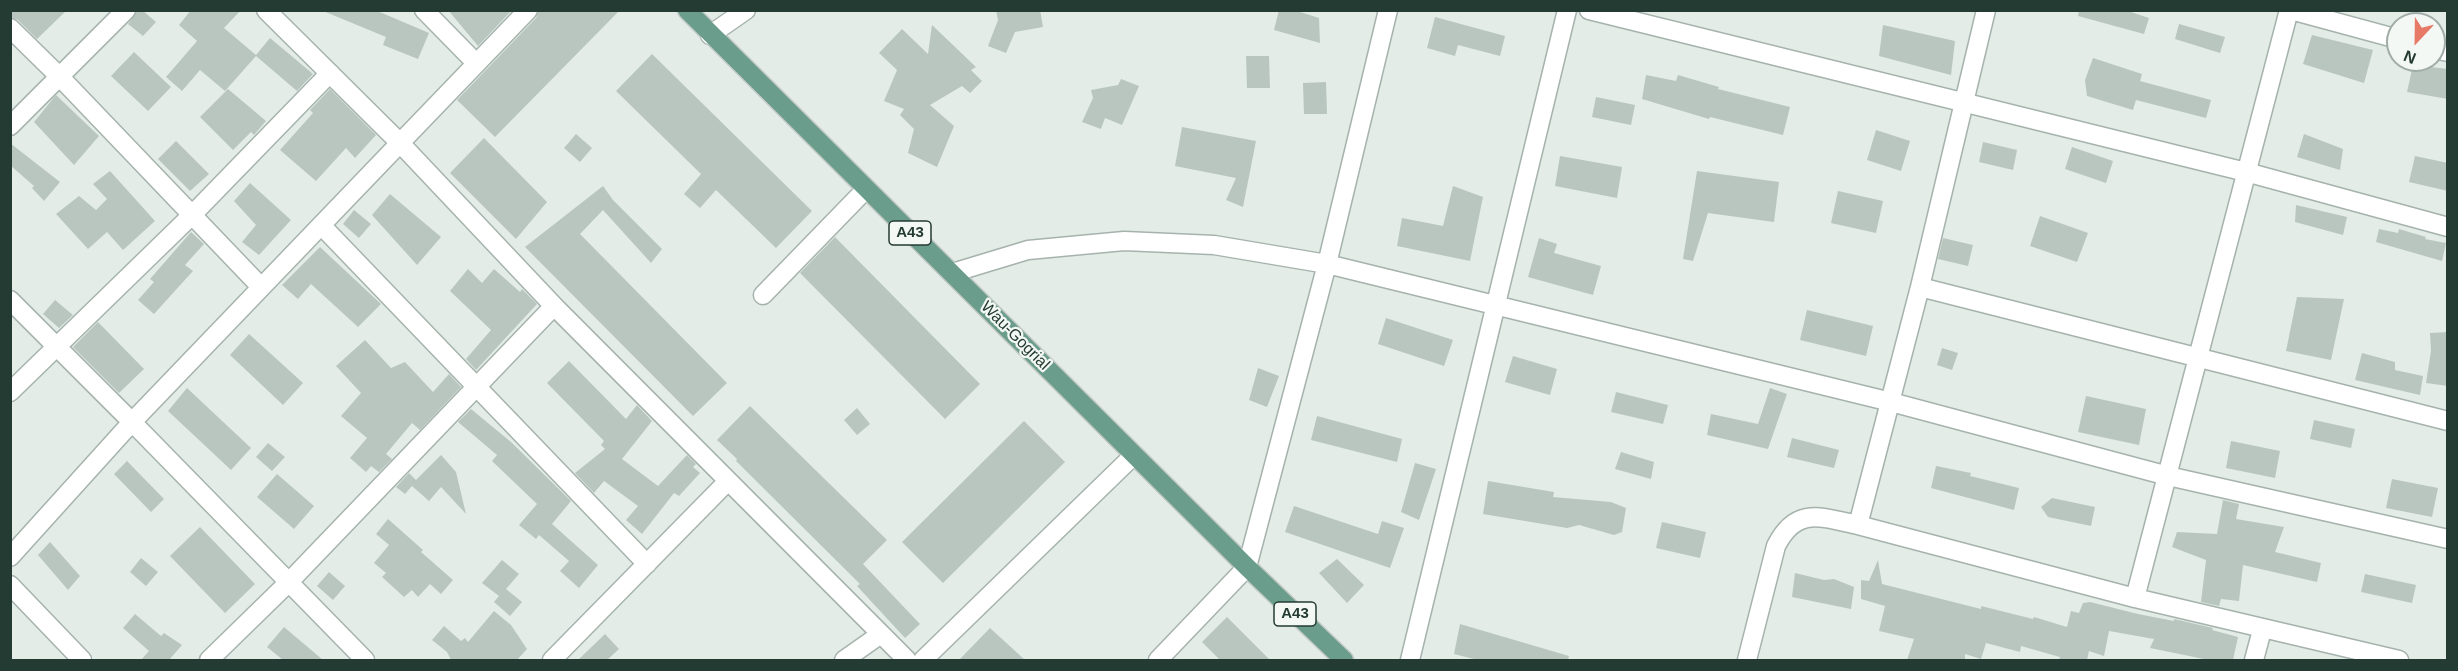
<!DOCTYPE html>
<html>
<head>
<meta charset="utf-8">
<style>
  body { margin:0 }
  #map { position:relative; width:2458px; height:671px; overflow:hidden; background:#e3ece7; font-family:Helvetica,sans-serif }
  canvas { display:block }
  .frame { position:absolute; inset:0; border:12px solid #243b33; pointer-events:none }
  .north { position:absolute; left:2386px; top:12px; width:60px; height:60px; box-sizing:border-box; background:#f3f8f5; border:2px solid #a0aca7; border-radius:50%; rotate:202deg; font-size:16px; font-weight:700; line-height:24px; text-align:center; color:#243b33 }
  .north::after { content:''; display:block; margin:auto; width:21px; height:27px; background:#e67a66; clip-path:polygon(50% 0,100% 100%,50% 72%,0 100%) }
</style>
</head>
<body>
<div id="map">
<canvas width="2458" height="671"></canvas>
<div class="frame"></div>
<div class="north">N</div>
</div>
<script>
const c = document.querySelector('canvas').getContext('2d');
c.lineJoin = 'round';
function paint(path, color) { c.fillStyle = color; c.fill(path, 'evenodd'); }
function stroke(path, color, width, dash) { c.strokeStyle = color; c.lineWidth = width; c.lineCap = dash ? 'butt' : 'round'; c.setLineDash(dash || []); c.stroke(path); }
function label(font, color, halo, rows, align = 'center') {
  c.font = font + ' Helvetica,sans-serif'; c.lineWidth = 4.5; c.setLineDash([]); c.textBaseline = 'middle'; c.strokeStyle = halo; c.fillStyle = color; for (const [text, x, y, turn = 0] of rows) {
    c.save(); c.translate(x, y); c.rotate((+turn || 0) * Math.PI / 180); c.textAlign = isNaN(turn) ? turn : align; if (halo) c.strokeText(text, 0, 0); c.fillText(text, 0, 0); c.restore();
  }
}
paint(new Path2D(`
  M10 10H67L37 39 18 20 10 17Z
  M138 10H142L156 22 143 36 128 24Z
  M191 10H241L224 28 256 55 270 38 313 74 297 91 256 56 225 91 200 70 182 91 166 77 197 41 179 25Z
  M375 10 429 33 418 59 383 45 386 37 323 11Z
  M448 10H512L478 46Z
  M539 10H620L495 137 457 100 536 18Z
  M996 10H1040L1043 27 1015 32 1006 53 988 46 998 20Z
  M1279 10H1294L1319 18 1320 43 1274 30Z
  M2079 10H2125L2149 18 2144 34 2078 16Z
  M1435 17 1505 36 1500 56 1458 45 1455 56 1427 48Z
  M2179 24 2225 37 2220 53 2175 39Z
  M932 25 976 67 971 70 982 81 970 93 962 86 930 105 954 126 937 167 908 153 914 129 900 115 904 109 884 101 897 70 879 53 902 29 928 54Z
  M1883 25 1955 41 1951 75 1879 56Z
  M2312 35 2373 50 2364 83 2303 64Z
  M134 52 171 87 148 111 111 76Z
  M652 54 812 211 776 248 716 190 700 208 684 194 701 174 616 91Z
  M1246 56H1269L1270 88H1247Z
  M2093 58 2142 74 2140 81 2211 100 2206 118 2136 100 2133 110 2087 96 2085 80Z
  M2413 65 2448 69V99L2407 92Z
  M1646 75 1676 81 1678 75 1719 87 1718 89 1790 107 1783 135 1710 117 1709 119 1642 99Z
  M1121 79 1139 86 1122 125 1105 118 1101 129 1082 122 1093 98 1091 90 1118 85Z
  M1326 82 1327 114H1304L1303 83Z
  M228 89 266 121 254 135 251 132 233 150 200 117Z
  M330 89 376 135 355 158 346 148 316 181 280 150 313 113 310 110Z
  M56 95 99 136 74 165 34 122Z
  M1596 97 1635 105 1631 125 1592 117Z
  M1182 127 1256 141 1243 207 1226 200 1236 178 1175 166Z
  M1876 130 1910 141 1901 171 1867 160Z
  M576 134 592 148 580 162 564 148Z
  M2304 134 2343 149 2340 170 2297 157Z
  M484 138 547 202 516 239 450 173Z
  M176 141 209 174 190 191 158 159Z
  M1983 142 2017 150 2013 170 1979 162Z
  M10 143 60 182 44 201 32 188 34 186 10 165Z
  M2072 147 2113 161 2106 183 2065 169Z
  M1560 156 1622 167 1617 198 1555 186Z
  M2415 156 2448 163V191L2409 182Z
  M110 171 155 221 123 250 107 232 88 249 56 214 79 196 96 210 107 199 93 184Z
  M1697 171 1779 182 1774 222 1708 213 1693 261 1683 259Z
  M250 183 291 220 259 255 242 242 256 225 234 201Z
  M603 186 613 200 662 249 651 263 603 210 580 234 727 383 693 416 525 247Z
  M1453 186 1483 197 1470 261 1397 246 1402 218 1443 226Z
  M1838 191 1883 201 1876 233 1831 223Z
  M390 194 441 237 417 265 372 215Z
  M2296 205 2347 217 2343 235 2295 222Z
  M354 210 371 224 359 238 343 224Z
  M2040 216 2088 233 2077 262 2030 246Z
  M2379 229 2398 233 2399 229 2426 237 2425 239 2446 243 2442 261 2376 242Z
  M191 232 204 244 185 265 193 271 154 314 138 300 154 282 150 279Z
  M835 237 980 384 945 419 800 273Z
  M1539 238 1557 244 1554 253 1601 266 1593 295 1528 277Z
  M1943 238 1973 245 1968 266 1938 259Z
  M320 247 381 304 358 327 311 284 298 299 282 285Z
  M468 269 482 283 494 269 520 292 522 289 537 304 476 370 466 359 491 330 450 291Z
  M2297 297 2344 299 2331 360 2286 351Z
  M55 300 73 315 59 328 43 314Z
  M1807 310 1873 326 1866 356 1800 340Z
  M1386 318 1453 340 1444 366 1378 344Z
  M98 322 144 369 119 393 73 347Z
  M2448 332V386L2426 383 2431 351 2430 333Z
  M249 334 303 383 283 405 230 355Z
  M365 340 391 368 405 362 433 392 449 374 461 387 420 430 412 423 386 454 392 459 379 472 371 466 366 472 350 458 367 438 341 416 361 393 336 366Z
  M1942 348 1958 353 1952 370 1937 365Z
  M2362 353 2395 362V370L2423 376 2420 395 2355 380Z
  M1513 356 1557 369 1550 395 1505 382Z
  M569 361 626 419 637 405 652 421 622 459 658 486 687 455 696 464 693 467 700 473 679 496 674 493 642 534 626 520 638 506 604 481 594 493 575 473 605 449 601 445 604 441 547 383Z
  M1258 368 1279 376 1267 407 1249 400Z
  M187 388 251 448 231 470 168 411Z
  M1770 388 1787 394 1768 449 1707 435 1711 414 1758 424Z
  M1616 392 1668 405 1663 424 1611 412Z
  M2086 396 2146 409 2139 445 2078 432Z
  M750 406 887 540 863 564 920 624 905 638 857 586 860 584 736 461 737 459 717 440Z
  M857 408 870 424 857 435 844 420Z
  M471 409 511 442 571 501 552 524 598 565 579 588 560 571 569 561 539 535 536 539 519 525 537 504 492 461 497 455 458 422Z
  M1317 416 1402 439 1397 462 1311 440Z
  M2314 420 2355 429 2351 448 2310 439Z
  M1024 421 1065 462 943 583 902 542Z
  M1792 438 1839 450 1834 468 1787 457Z
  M2231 441 2280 451 2275 478 2226 468Z
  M268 443 285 457 272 471 256 457Z
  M1621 452 1654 462 1651 479 1615 469Z
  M441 455 456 472 466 514 441 487 429 501 412 486 405 494 396 487 409 473 416 480Z
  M127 461 164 499 151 512 114 474Z
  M1415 463 1436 469 1419 520 1401 512Z
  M1936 466 1971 473 1970 476 2019 488 2014 510 1931 488Z
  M277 474 314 506 294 529 257 497Z
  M2392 479 2438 488 2432 517 2386 508Z
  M1488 481 1554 492 1553 497 1611 502 1626 508 1622 532 1614 535 1579 525 1567 528 1483 514Z
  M2052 498 2095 507 2091 526 2048 517 2041 507Z
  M2223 500 2239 504 2236 519 2284 527 2275 552 2321 563 2317 582 2243 565 2239 601 2221 599 2219 606 2201 602 2206 560 2172 547 2177 532 2217 534Z
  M1294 506 1378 534 1382 521 1404 528 1390 568 1285 532Z
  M388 519 423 550 421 552 453 580 441 594 430 584 418 597 412 590 404 597 382 577 386 573 374 563 389 545 376 534Z
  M1662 522 1706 532 1700 558 1656 548Z
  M200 527 255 584 225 613 170 556Z
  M50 542 80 576 68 590 38 555Z
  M141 558 158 572 146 586 130 572Z
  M1337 559 1364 585 1347 603 1319 573Z
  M502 560 519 574 506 589 522 602 510 616 494 602 499 596 482 583Z
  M1878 560 1882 584 1981 609V606L2033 619 2034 617 2067 627 2071 611 2079 613 2083 603 2090 602 2138 614 2174 621V619L2213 628 2212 630 2238 637 2233 660H2203L2204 659 2150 648 2154 639 2109 631 2104 656 2089 651 2087 660H2059L2060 657 2021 646 2020 652 1986 643 1981 659 1965 654V660H1907L1914 639 1879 631 1885 606 1861 599V580L1869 581Z
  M329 572 345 586 333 600 317 586Z
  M1795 573 1824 580 1834 579 1854 587 1851 609 1792 597Z
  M2365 574 2416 585 2412 603 2361 592Z
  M494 611 511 625 527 649 517 660H451L447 652 432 640 444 626 461 641 465 638 468 642Z
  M135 614 161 636 164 633 182 645 169 660H141L149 651 123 628Z
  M1227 617 1270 660H1220L1202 642Z
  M1460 624 1569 656 1568 660H1478L1454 654Z
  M284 627 323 660H283L267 647Z
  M990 628 1025 660H959Z
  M605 634 619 649 607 660H578Z`), '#b9c6c0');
const minor = new Path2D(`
  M424 10 476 63
  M528 10 400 143 554 306 907 660
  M1589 10 2246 172 2448 227
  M2291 10 2398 39
  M10 28 59 76 261 287
  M710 35 746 10
  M2434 49 2448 52
  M10 126 126 10
  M321 225 647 564
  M952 273 1028 250 1124 241 1214 245 1327 264 1891 402 2168 476 2448 539
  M1920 287 2448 421
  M763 295 866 189
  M10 300 132 422 400 143 266 10
  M10 392 192 215 330 73
  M1858 525 1920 287 1986 10
  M10 557 132 422 365 660
  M10 585 82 660
  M2135 598 2289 10
  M209 660 288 583 554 306
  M552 660 728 481
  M844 660 881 634
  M923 660 1134 455
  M1158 660 1247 567 1327 264 1388 10
  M1410 660 1567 10
  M1747 660 1776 546C1796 506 1821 517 1858 525L2135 598 2399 660
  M2254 660 2262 630`);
const major = new Path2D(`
  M687 10 1247 567 1344 660`);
stroke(minor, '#a6b3ad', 21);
stroke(major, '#c2c8c6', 21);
stroke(minor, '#fff', 18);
stroke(major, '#6b9d8c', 18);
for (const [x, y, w] of [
  [910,233,42],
  [1295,614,42]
]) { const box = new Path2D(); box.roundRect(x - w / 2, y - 12, w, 24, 4.5); c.fillStyle = '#f3f8f5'; c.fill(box); stroke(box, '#243b33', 1.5); }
label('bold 15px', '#243b33', null, [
  ["A43",910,233],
  ["A43",1295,614]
]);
label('16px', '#243b33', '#f3f8f5', [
  ["Wau-Gogrial",1015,336,45]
]);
</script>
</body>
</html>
